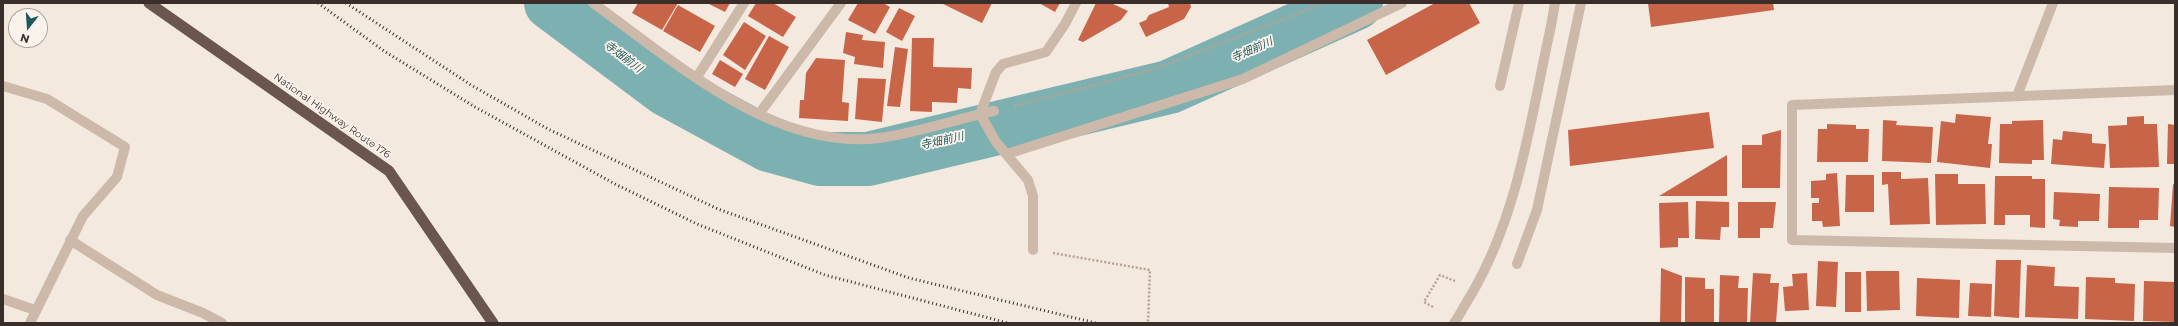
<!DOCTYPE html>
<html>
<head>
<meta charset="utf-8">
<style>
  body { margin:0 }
  #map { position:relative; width:2178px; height:326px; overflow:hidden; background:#f3e9df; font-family:Montserrat,sans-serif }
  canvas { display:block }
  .frame { position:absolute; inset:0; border:4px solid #392e2a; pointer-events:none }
  .north { position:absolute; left:8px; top:8px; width:40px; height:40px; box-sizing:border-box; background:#faf3eb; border:1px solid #ada49e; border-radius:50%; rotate:197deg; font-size:11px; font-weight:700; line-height:16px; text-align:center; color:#392e2a }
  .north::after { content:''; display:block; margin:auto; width:14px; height:18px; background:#1e595c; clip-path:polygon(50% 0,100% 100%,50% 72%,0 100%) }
</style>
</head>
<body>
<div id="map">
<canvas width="2178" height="326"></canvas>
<div class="frame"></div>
<div class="north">N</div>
</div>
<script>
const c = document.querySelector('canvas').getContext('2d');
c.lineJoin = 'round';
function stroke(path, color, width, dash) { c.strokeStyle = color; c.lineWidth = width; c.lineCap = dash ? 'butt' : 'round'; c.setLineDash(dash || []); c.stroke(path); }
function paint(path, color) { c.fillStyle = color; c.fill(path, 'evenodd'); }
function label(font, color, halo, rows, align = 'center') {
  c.font = font + ' Montserrat,"Noto Sans JP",sans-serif'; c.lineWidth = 3.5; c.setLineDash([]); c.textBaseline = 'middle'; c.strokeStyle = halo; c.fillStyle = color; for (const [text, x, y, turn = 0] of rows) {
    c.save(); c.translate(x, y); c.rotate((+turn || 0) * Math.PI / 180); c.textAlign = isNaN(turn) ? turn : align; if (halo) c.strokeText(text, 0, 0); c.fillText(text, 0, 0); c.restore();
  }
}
stroke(new Path2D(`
  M551 3 666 89 769 145 820 159H868L1169 87 1356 3`), '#7db0b1', 54);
paint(new Path2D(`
  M638 3H678L662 30 632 13Z
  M707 3H730L725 12Z
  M756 3H773L796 17 783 37 748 16Z
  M858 3H883L890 7 875 34 848 20Z
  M941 3H992L982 23Z
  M1039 3H1060L1055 12Z
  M1096 3H1111L1128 11 1121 20 1083 42 1078 40Z
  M1168 3H1190L1191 7 1184 19 1146 37 1139 23 1146 20 1149 15 1169 7Z
  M1435 3H1469L1480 23 1386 75 1367 40Z
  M1648 3H1773L1774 10 1651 27Z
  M678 5 715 26 700 52 663 31Z
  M899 8 915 16 902 41 886 32Z
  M744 22 766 36 745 70 723 55Z
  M846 32 863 35 862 40 885 42 883 68 854 64 855 57 843 53Z
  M769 36 789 47 765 90 745 79Z
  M912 38H934L933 67 972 68 971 89 958 88 957 103 932 102V112L910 111Z
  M895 47 908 49 900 107 887 106Z
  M816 58 845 60 842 102 849 103 848 121 799 118 800 100H804L806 73Z
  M720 60 743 74 735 87 712 74Z
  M858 78 886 79 882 122 855 119Z
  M1709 112 1714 148 1570 166 1568 130Z
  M1956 114 1991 117 1988 144H1992L1990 168 1937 162 1941 121 1955 123Z
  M2144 116V124H2157L2159 167 2110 168 2108 126 2127 125V117Z
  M1883 120 1897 121 1896 125 1933 127 1931 163 1882 161Z
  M2043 120 2044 160H2032V164L1999 163 2000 124H2012V121Z
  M1827 124 1856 125V129H1869L1868 162H1817L1818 129H1827Z
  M2168 124 2175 125V164H2167Z
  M1781 130 1780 188H1742V145H1762V135Z
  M2063 131 2092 134V143L2106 144 2104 168 2051 164 2053 139 2062 140Z
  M1727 155V196H1659Z
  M1882 172H1901V179L1928 178 1930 224 1890 225 1888 184 1882 185Z
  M1837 173 1840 226 1823 227 1822 221H1812V203H1819V198H1811V181L1826 180V174Z
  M1935 174H1958V184H1985L1986 224 1936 225Z
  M1846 175H1874V212H1845Z
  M1995 176H2032V179H2045V228L2030 227V215H2005V225H1994Z
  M2173 184 2175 185V227L2170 226Z
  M2109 187 2159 188 2158 220H2139V228H2108Z
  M2054 192 2100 194 2099 221H2078V227L2059 226 2060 220 2053 219Z
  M1696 201 1729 202V227H1721L1720 240 1695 239Z
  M1688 202 1689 238H1678V247L1660 248 1659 203Z
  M1738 202H1776L1773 228H1760V238H1738Z
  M1996 260H2021L2019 318 1994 316Z
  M1818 261 1838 262 1836 307 1816 306Z
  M2027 265 2055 267 2054 286 2079 287 2078 319 2025 317Z
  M1661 268 1682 276 1681 323H1660Z
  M1866 271H1899L1900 310 1867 311Z
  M1845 272H1861V312H1845Z
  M1753 273 1771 274 1770 283H1779L1776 323H1750Z
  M1807 273 1809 310 1785 311 1783 287 1793 286 1792 274Z
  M1720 275 1739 276 1738 288H1748L1747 323H1719Z
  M1685 277 1705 278V289H1714V323H1685Z
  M2086 277 2115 278V283L2135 284 2134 321 2085 319Z
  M1917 278 1960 280 1959 318 1916 316Z
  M2144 281 2175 282V322L2143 321Z
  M1970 283 1992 284 1991 317 1968 316Z`), '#c86448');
stroke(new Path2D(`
  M1014 106 1155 69 1307 10 1320 3
  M1053 253 1150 270 1148 323
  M1433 307 1424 302 1440 275 1455 281`), '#b8a294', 2.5, [2, 2]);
stroke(new Path2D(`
  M593 3C674 61 773 151 879 138 918 133 956 119 994 111
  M697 77 744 3
  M3 86 47 99 125 147 117 177 83 216 30 323
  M1500 86 1519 3
  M2175 90 1792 105V240L2175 248
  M2017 96 2053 3
  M759 114 841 3
  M1007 154 1243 79 1402 3
  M70 240 157 295 203 313 222 323
  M1033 250V196L1028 180 996 142 980 114 996 72 1003 64 1046 52 1065 24 1076 3
  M1517 264 1537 210 1581 3
  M3 299 35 310`), '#ccb9aa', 10);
stroke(new Path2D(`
  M1551 26 1555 3`), '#ccb9aa', 10);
stroke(new Path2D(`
  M149 3 389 171 493 323`), '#6a564e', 11);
stroke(new Path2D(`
  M318 3 384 51 475 107 615 184 697 224 825 275 1008 323
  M346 3 471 85 548 129 718 209 909 278 1096 323`), '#392e2a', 3, [1, 3]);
stroke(new Path2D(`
  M1454 323C1460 315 1465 304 1471 295 1519 214 1531 116 1551 26`), '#ccb9aa', 10);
label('10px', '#392e2a', '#faf3eb', [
  ["National Highway Route 176",332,116,35]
]);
label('italic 11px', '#1e595c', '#faf3eb', [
  ["寺畑前川",1252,50,-24],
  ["寺畑前川",623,57,37],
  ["寺畑前川",942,141,-13]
]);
</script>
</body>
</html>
